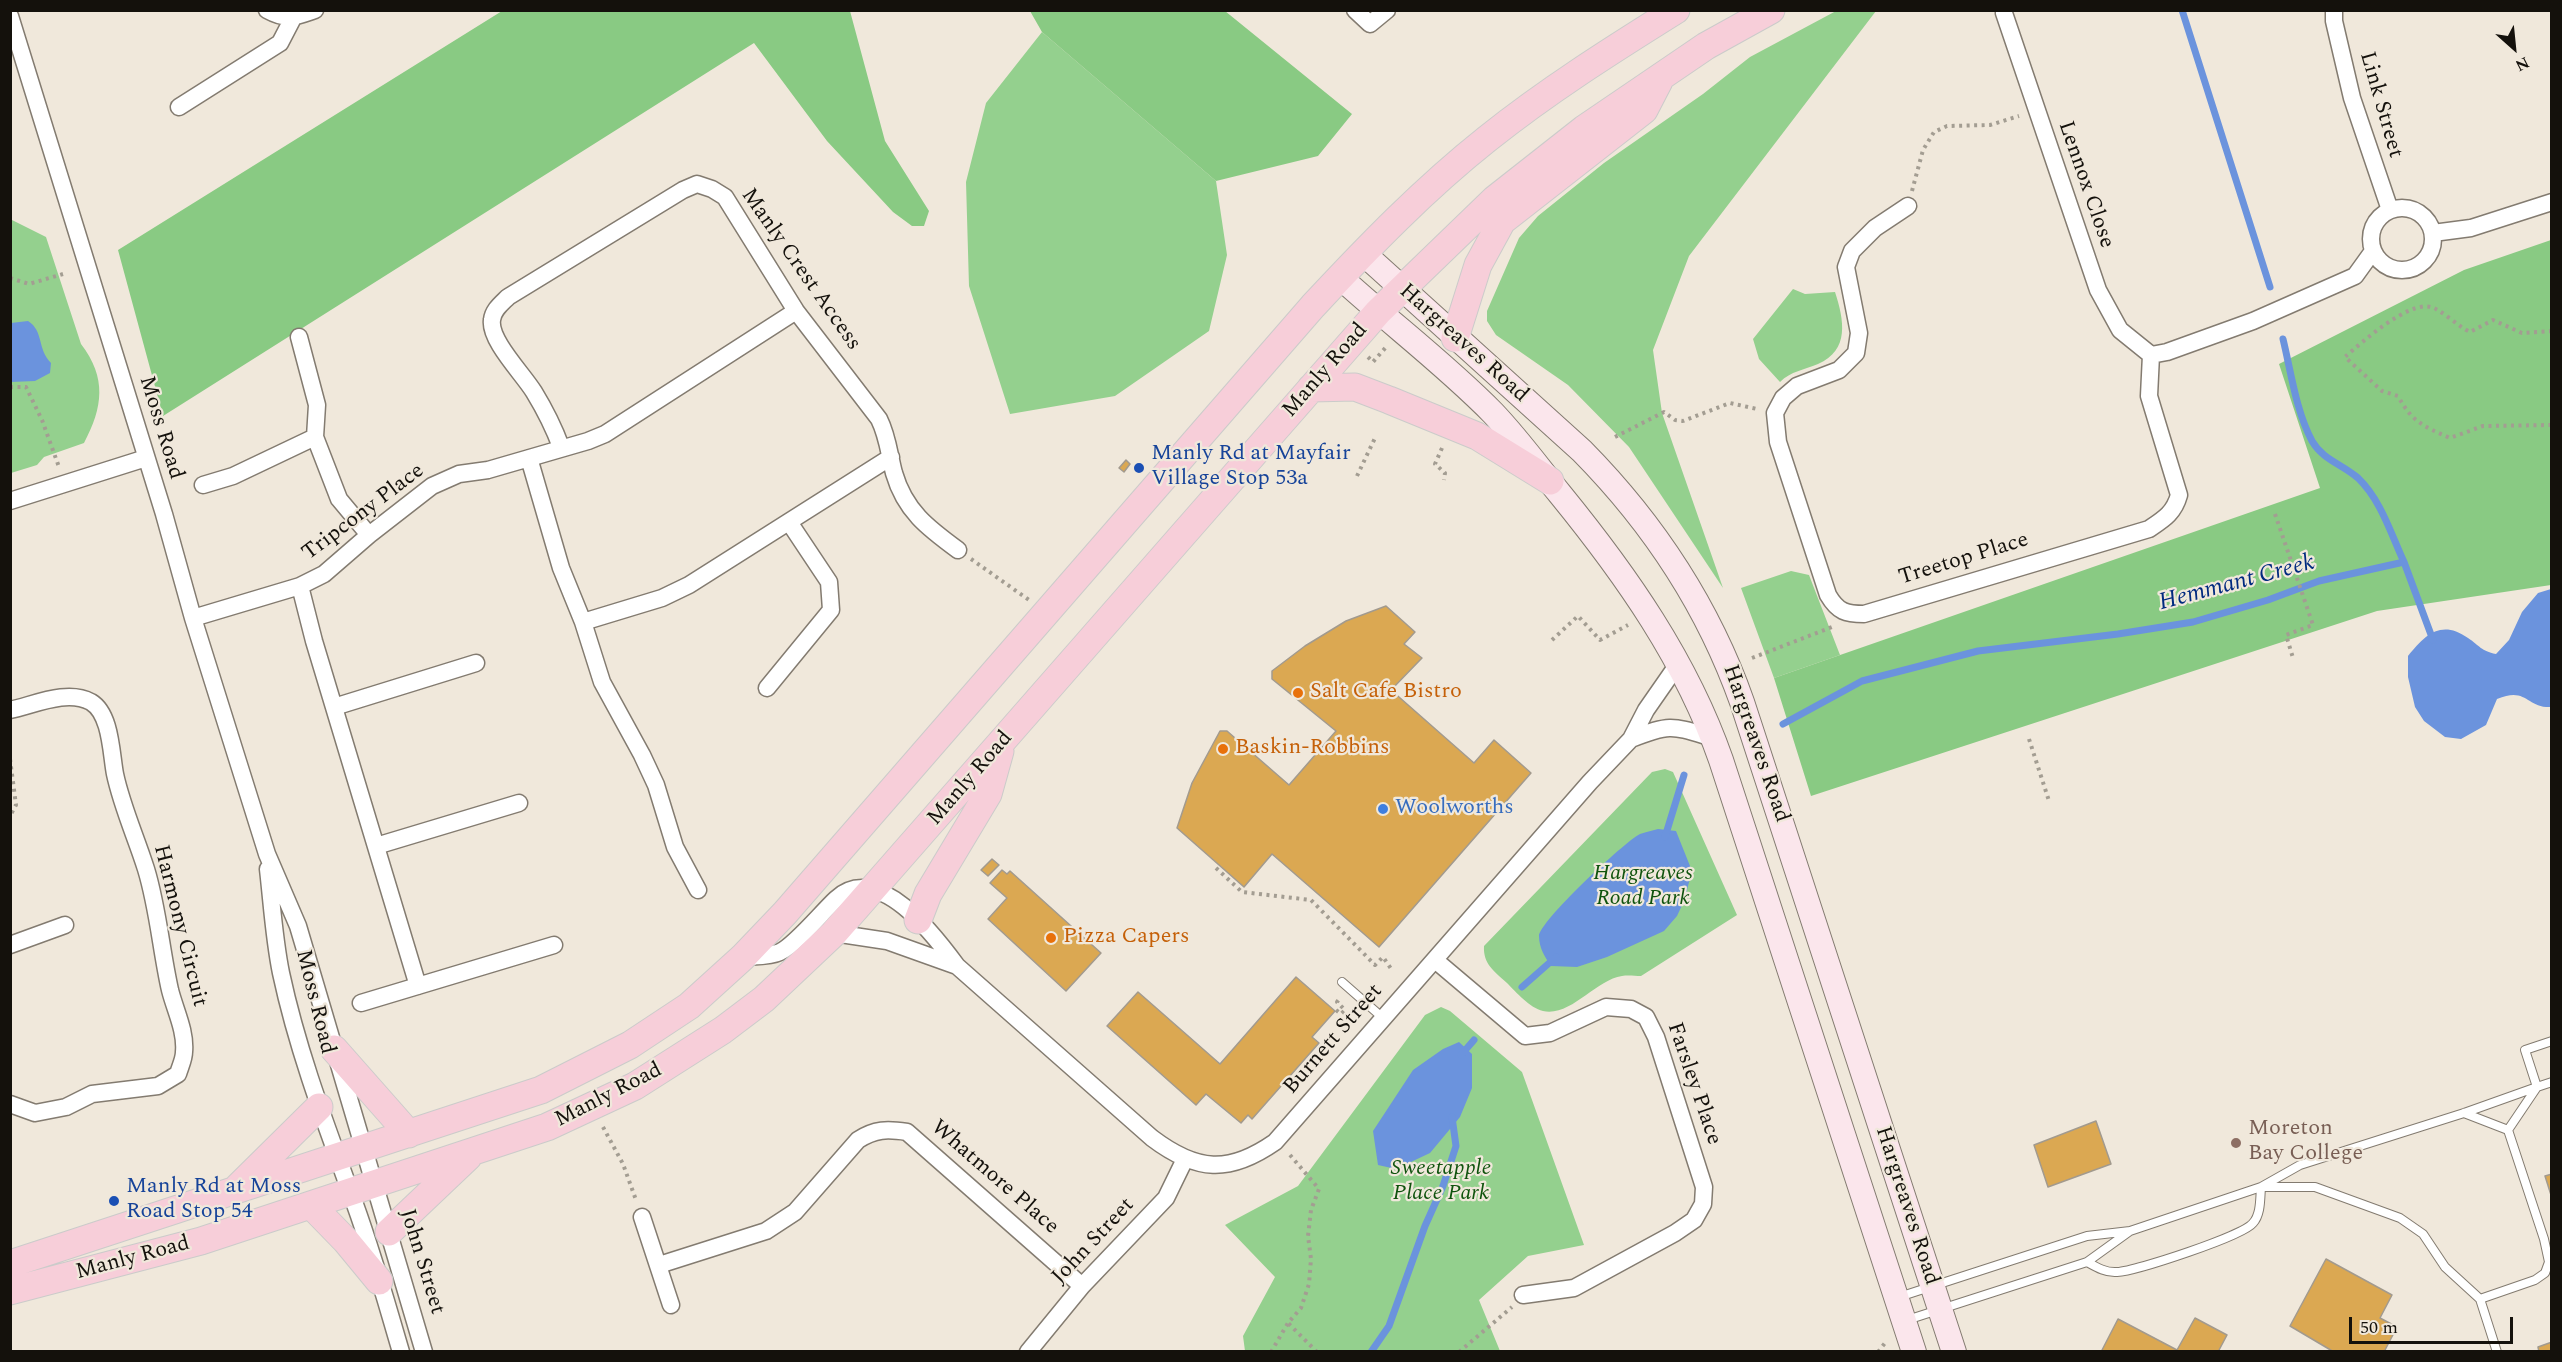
<!DOCTYPE html>
<html>
<head>
<meta charset="utf-8">
<style>
  body { margin:0 }
  #map { position:relative; width:2562px; height:1362px; overflow:hidden; background:#f0e8db; font-family:Spectral,serif }
  canvas { display:block }
  .frame { position:absolute; inset:0; border:12px solid #14110c; pointer-events:none }
  .north { position:absolute; left:2484px; top:18px; width:60px; height:60px; -webkit-text-stroke:4px #f0e8db; paint-order:stroke; rotate:153deg; font-size:16px; font-weight:700; line-height:24px; text-align:center; color:#14110c }
  .north::after { content:''; display:block; margin:auto; width:21px; height:27px; background:#14110c; clip-path:polygon(50% 0,100% 100%,50% 72%,0 100%) }
  .scale { position:absolute; left:2349px; top:1317px; width:164px; height:27px; box-sizing:border-box; border:3px solid #14110c; border-top:0; padding-left:8px; font-size:18px; line-height:21px; white-space:nowrap; color:#14110c; -webkit-text-stroke:4px #f0e8db; paint-order:stroke }
</style>
</head>
<body>
<div id="map">
<canvas width="2562" height="1362"></canvas>
<div class="frame"></div>
<div class="north">N</div>
<div class="scale">50 m</div>
</div>
<script>
const c = document.querySelector('canvas').getContext('2d');
c.lineJoin = 'round';
function paint(path, color) { c.fillStyle = color; c.fill(path, 'evenodd'); }
function stroke(path, color, width, dash) { c.strokeStyle = color; c.lineWidth = width; c.lineCap = dash ? 'butt' : 'round'; c.setLineDash(dash || []); c.stroke(path); }
function label(font, color, halo, rows, align = 'center') {
  c.font = font + ' Spectral,serif'; c.lineWidth = 4.5; c.setLineDash([]); c.textBaseline = 'middle'; c.strokeStyle = halo; c.fillStyle = color; for (const [text, x, y, turn = 0] of rows) {
    c.save(); c.translate(x, y); c.rotate((+turn || 0) * Math.PI / 180); c.textAlign = isNaN(turn) ? turn : align; if (halo) c.strokeText(text, 0, 0); c.fillText(text, 0, 0); c.restore();
  }
}
paint(new Path2D(`
  M1836 11H1876L1689 256 1653 350 1662 413 1723 588 1629 447 1568 385 1496 335 1487 321V311L1519 238 1538 216 1604 163 1703 94 1750 57Z
  M1042 32 1216 181 1227 255 1209 331 1115 396 1010 414 969 286 966 182 986 103Z
  M10 219 46 237 81 344C107 378 103 407 84 443L44 457 37 465 11 473Z
  M1793 289 1805 294 1835 292C1844 320 1850 350 1818 364 1804 370 1791 371 1780 382L1759 359 1753 339Z
  M1791 571 1809 575 1840 655 1774 678 1741 588Z
  M1665 769 1673 772 1737 915 1641 976C1635 976 1628 975 1622 976 1595 980 1571 1017 1543 1011 1530 1008 1516 992 1507 983 1494 971 1483 964 1484 946L1652 772Z
  M1441 1007 1450 1011 1522 1072 1584 1245 1528 1256 1479 1300 1500 1351H1245L1243 1336 1275 1277 1225 1225 1298 1186 1425 1015Z`), '#94d08e');
paint(new Path2D(`
  M502 11H850L885 141 929 211 924 226H912L893 212 827 141 754 43 163 416 118 250Z
  M1030 11H1225L1352 114 1318 156 1216 181 1042 32Z
  M2551 240V585L2377 611 1811 796 1774 678 2320 488 2279 364 2464 270Z`), '#89ca83');
paint(new Path2D(`
  M28 321C44 331 37 349 51 363L50 373 35 381 11 382V323Z
  M2551 589V707C2526 708 2527 686 2497 699L2486 725 2461 739 2445 737 2424 721 2415 707 2408 677V656C2425 635 2441 619 2468 638 2480 646 2481 651 2496 654L2509 640 2522 612 2538 593Z
  M1658 829 1676 831 1692 871 1684 901 1677 916 1664 931 1607 957 1577 967 1551 966C1545 957 1539 948 1539 936 1539 922 1624 842 1640 834 1645 832 1652 831 1658 829Z
  M1459 1042 1472 1054V1088L1460 1117 1430 1153 1396 1169 1378 1165 1373 1131 1413 1070 1443 1049Z`), '#6b93dd');
stroke(new Path2D(`
  M2182 10 2270 287
  M2283 339C2291 372 2296 411 2312 441 2323 460 2342 464 2358 478 2381 500 2391 534 2404 562
  M1783 724 1862 681 1978 651 2118 634 2193 622 2268 600 2319 581 2404 562 2433 640
  M1665 837 1684 775
  M1522 987 1556 957
  M1461 1055 1474 1040
  M1371 1352 1389 1326 1425 1226 1443 1186 1456 1146 1452 1117`), '#6b93dd', 7);
const building = new Path2D(`
  M1126 460 1130 464 1124 472 1119 468Z
  M1386 606 1415 632 1404 644 1422 658 1391 690 1474 763 1494 740 1531 773 1379 947 1272 854 1244 887 1177 828 1192 783 1220 731H1227L1289 785 1336 731 1272 679V671L1305 646 1346 621Z
  M992 859 999 865 988 876 981 870Z
  M1002 870 1007 874 1010 871 1101 953 1066 991 988 919 1007 898 990 883Z
  M1296 977 1335 1011 1312 1037 1319 1043 1252 1119 1248 1115 1241 1123 1206 1094 1196 1105 1107 1026 1138 992 1220 1064Z
  M2096 1121 2111 1164 2048 1187 2034 1145Z
  M2552 1174V1195H2551L2545 1176Z
  M2326 1259 2392 1295 2380 1318 2397 1327 2384 1352H2334L2290 1326Z
  M2195 1318 2227 1335 2218 1352H2101L2118 1319 2177 1350Z
  M2552 1342V1352H2539L2538 1347Z`);
paint(building, '#dba852');
stroke(building, '#a29a8e', 1.5);
const lane = new Path2D(`
  M1342 982 1383 1018
  M2552 1041 2525 1050 2537 1087 2552 1082
  M2464 1113 2508 1130
  M1899 1297 2087 1236 2130 1231 2261 1187C2260 1199 2261 1214 2253 1223 2243 1236 2136 1271 2117 1272 2106 1273 2096 1267 2087 1262
  M2480 1299 2535 1280 2545 1273 2549 1262 2544 1239 2508 1130
  M1907 1320 2087 1262 2130 1231
  M2497 1352 2480 1299 2445 1267 2423 1234 2400 1218 2315 1187H2261L2300 1165 2464 1113 2537 1087 2508 1130`);
const street = new Path2D(`
  M267 10C287 21 295 17 315 10
  M1355 10 1370 24 1387 10
  M2334 10V21L2352 98 2390 210
  M2004 13 2098 290 2120 330 2151 355
  M10 16 164 514 193 618 267 854 298 926 424 1352
  M179 107 280 43 293 18
  M1908 206 1875 228 1852 251 1846 267 1859 333 1856 353 1839 370 1797 386 1783 398 1775 413 1778 442 1828 595C1838 612 1846 614 1864 614L2149 529C2164 519 2174 513 2179 495L2149 396 2151 355 2167 352 2253 321 2355 276 2373 251
  M2371 239a31 31 0 1 1 62 0a31 31 0 1 1-62 0Z
  M2433 233 2471 228 2552 202
  M299 337 317 405 315 437 339 499 369 535
  M561 447C554 428 545 410 534 392 523 374 489 340 492 320 493 310 501 304 508 297L683 190 697 184 712 189 725 197 796 311 879 419C888 437 889 454 894 473 905 511 928 528 958 550
  M529 458 561 568 583 622 602 682 642 755 656 785 675 847 698 890
  M203 485 233 476 315 437
  M10 501 146 458
  M300 586 314 641 418 986
  M193 618 300 586 324 574 369 535 432 486 459 474 488 470 588 441 605 434 796 311
  M583 622 662 598 689 585 891 457
  M767 688 831 610 829 582 789 522
  M334 707 476 663
  M10 710C34 705 67 689 91 702 111 714 111 753 115 774 122 807 136 837 146 869 158 908 161 950 170 990 175 1010 186 1031 184 1052 184 1059 180 1067 178 1074L158 1086 92 1094 66 1107 35 1113 10 1104
  M1631 739C1671 723 1673 726 1713 738
  M376 846 519 803
  M268 869C272 904 274 939 281 973 297 1048 324 1120 350 1191 370 1243 385 1298 401 1352
  M834 933 887 941 957 966
  M10 945 65 925
  M743 957C754 956 770 957 780 952 795 945 822 912 836 899 878 860 935 936 957 966L1152 1138C1197 1172 1229 1174 1275 1142L1590 782 1631 739 1646 710 1678 664
  M1435 960 1525 1036 1550 1033 1606 1007 1631 1009 1646 1017 1656 1037 1704 1187 1703 1204 1694 1220 1675 1233 1574 1288 1523 1295
  M361 1003 554 945
  M642 1217 671 1305
  M659 1265 766 1231 795 1212 858 1140C875 1129 887 1129 907 1132L1082 1286
  M1028 1352 1082 1286 1166 1198 1185 1159`);
const secondary = new Path2D(`
  M1363 253 1582 451C1653 523 1708 606 1742 702L1954 1352
  M1340 277C1390 323 1445 364 1493 413 1517 438 1538 467 1560 494 1626 575 1686 660 1721 760L1914 1352`);
const primary = new Path2D(`
  M1455 338 1478 265 1502 221 1644 110 1659 81
  M1311 388 1355 387 1389 400 1477 436 1550 481
  M918 920 928 894 988 794 1000 751
  M334 1049 409 1134
  M238 1187 319 1107
  M311 1205 346 1241 379 1281
  M389 1232 468 1157
  M10 1264 541 1090 630 1045 689 1006 743 957 785 913 1313 306C1368 247 1424 189 1487 139 1547 91 1612 50 1676 10
  M10 1291 201 1241 547 1127 635 1086 723 1030 764 999 834 933 1378 312 1495 199 1584 129 1706 46 1771 10`);
stroke(lane, '#837b70', 10);
stroke(street, '#837b70', 19);
stroke(secondary, '#837b70', 26);
stroke(primary, '#cbcbca', 29);
stroke(new Path2D(`
  M1912 191 1923 150 1934 132 1947 126 1990 125 2019 116
  M10 278 29 284 63 274
  M2552 331 2522 333 2493 320 2470 332C2459 327 2440 309 2431 307 2408 301 2362 342 2345 357L2382 391 2398 396C2412 422 2423 426 2450 438L2483 426 2552 425
  M1368 357 1373 362 1387 346
  M10 387H26L42 420 59 467
  M1615 437 1664 412 1675 420 1683 421 1730 403 1757 409
  M1442 448 1435 464 1445 473 1444 480
  M1357 476 1375 438
  M2275 514 2313 625 2286 635 2293 658
  M971 559 1029 600
  M1552 640 1578 616 1600 640 1628 625
  M1752 658 1832 627
  M2029 739 2049 801
  M10 759 16 805 10 816
  M1216 868 1242 892 1311 900 1375 965 1383 957 1392 970
  M1336 1010 1341 1014 1345 1010 1337 1002 1340 998
  M603 1127 623 1164 636 1200
  M1290 1155 1319 1189 1311 1210 1308 1236 1311 1259 1309 1284 1301 1308 1288 1323 1317 1352
  M1271 1352 1288 1323
  M1459 1352 1512 1307
  M1878 1352 1885 1343`), '#a39d92', 4, [3, 4.5]);
stroke(lane, '#fff', 8);
stroke(street, '#fff', 16);
stroke(secondary, '#fbe6ec', 24);
stroke(primary, '#f7ced9', 27);
for (const [x, y, r, color] of [
  [1139,468,6,"#1a4fb4"],
  [1298,693,6,"#e8710a"],
  [1223,749,6,"#e8710a"],
  [1383,809,6,"#3f7fe0"],
  [1051,938,6,"#e8710a"],
  [2236,1143,6,"#8d6e63"],
  [114,1201,6,"#1a4fb4"]
]) { const dot = new Path2D(); dot.arc(x, y, r, 0, 2 * Math.PI); c.fillStyle = color; c.fill(dot); stroke(dot, '#f0e8db', 2); }
label('22px', '#14110c', '#f0e8db', [
  ["Link Street",2380,105,74],
  ["Lennox Close",2085,185,71],
  ["Manly Crest Access",800,270,55],
  ["Hargreaves Road",1463,344,42],
  ["Manly Road",1326,371,-49],
  ["Moss Road",160,428,73],
  ["Tripcony Place",364,513,-37],
  ["Treetop Place",1964,560,-17],
  ["Hargreaves Road",1755,744,71],
  ["Manly Road",971,779,-49],
  ["Harmony Circuit",179,926,76],
  ["Moss Road",314,1002,76],
  ["Burnett Street",1334,1040,-49],
  ["Farsley Place",1693,1084,71],
  ["Manly Road",609,1096,-27],
  ["Whatmore Place",994,1178,41],
  ["Hargreaves Road",1906,1206,72],
  ["John Street",1094,1242,-47],
  ["Manly Road",133,1259,-15],
  ["John Street",421,1262,73]
]);
label('22px', '#164399', '#f0e8db', [
  ["Manly Rd at Mayfair",1151,455],
  ["Village Stop 53a",1151,480],
  ["Manly Rd at Moss",126,1188],
  ["Road Stop 54",126,1213]
], 'left');
label('22px', '#c56008', '#f0e8db', [
  ["Salt Cafe Bistro",1310,693],
  ["Baskin-Robbins",1235,749],
  ["Pizza Capers",1063,938]
], 'left');
label('22px', '#366cbe', '#f0e8db', [
  ["Woolworths",1395,809]
], 'left');
label('italic 22px', '#0f530d', '#f0e8db', [
  ["Hargreaves",1643,875],
  ["Road Park",1643,900],
  ["Sweetapple",1441,1170],
  ["Place Park",1441,1195]
]);
label('22px', '#785e54', '#f0e8db', [
  ["Moreton",2248,1130],
  ["Bay College",2248,1155]
], 'left');
label('italic 24px', '#012a7f', '#f0e8db', [
  ["Hemmant Creek",2237,584,-15]
]);
</script>
</body>
</html>
